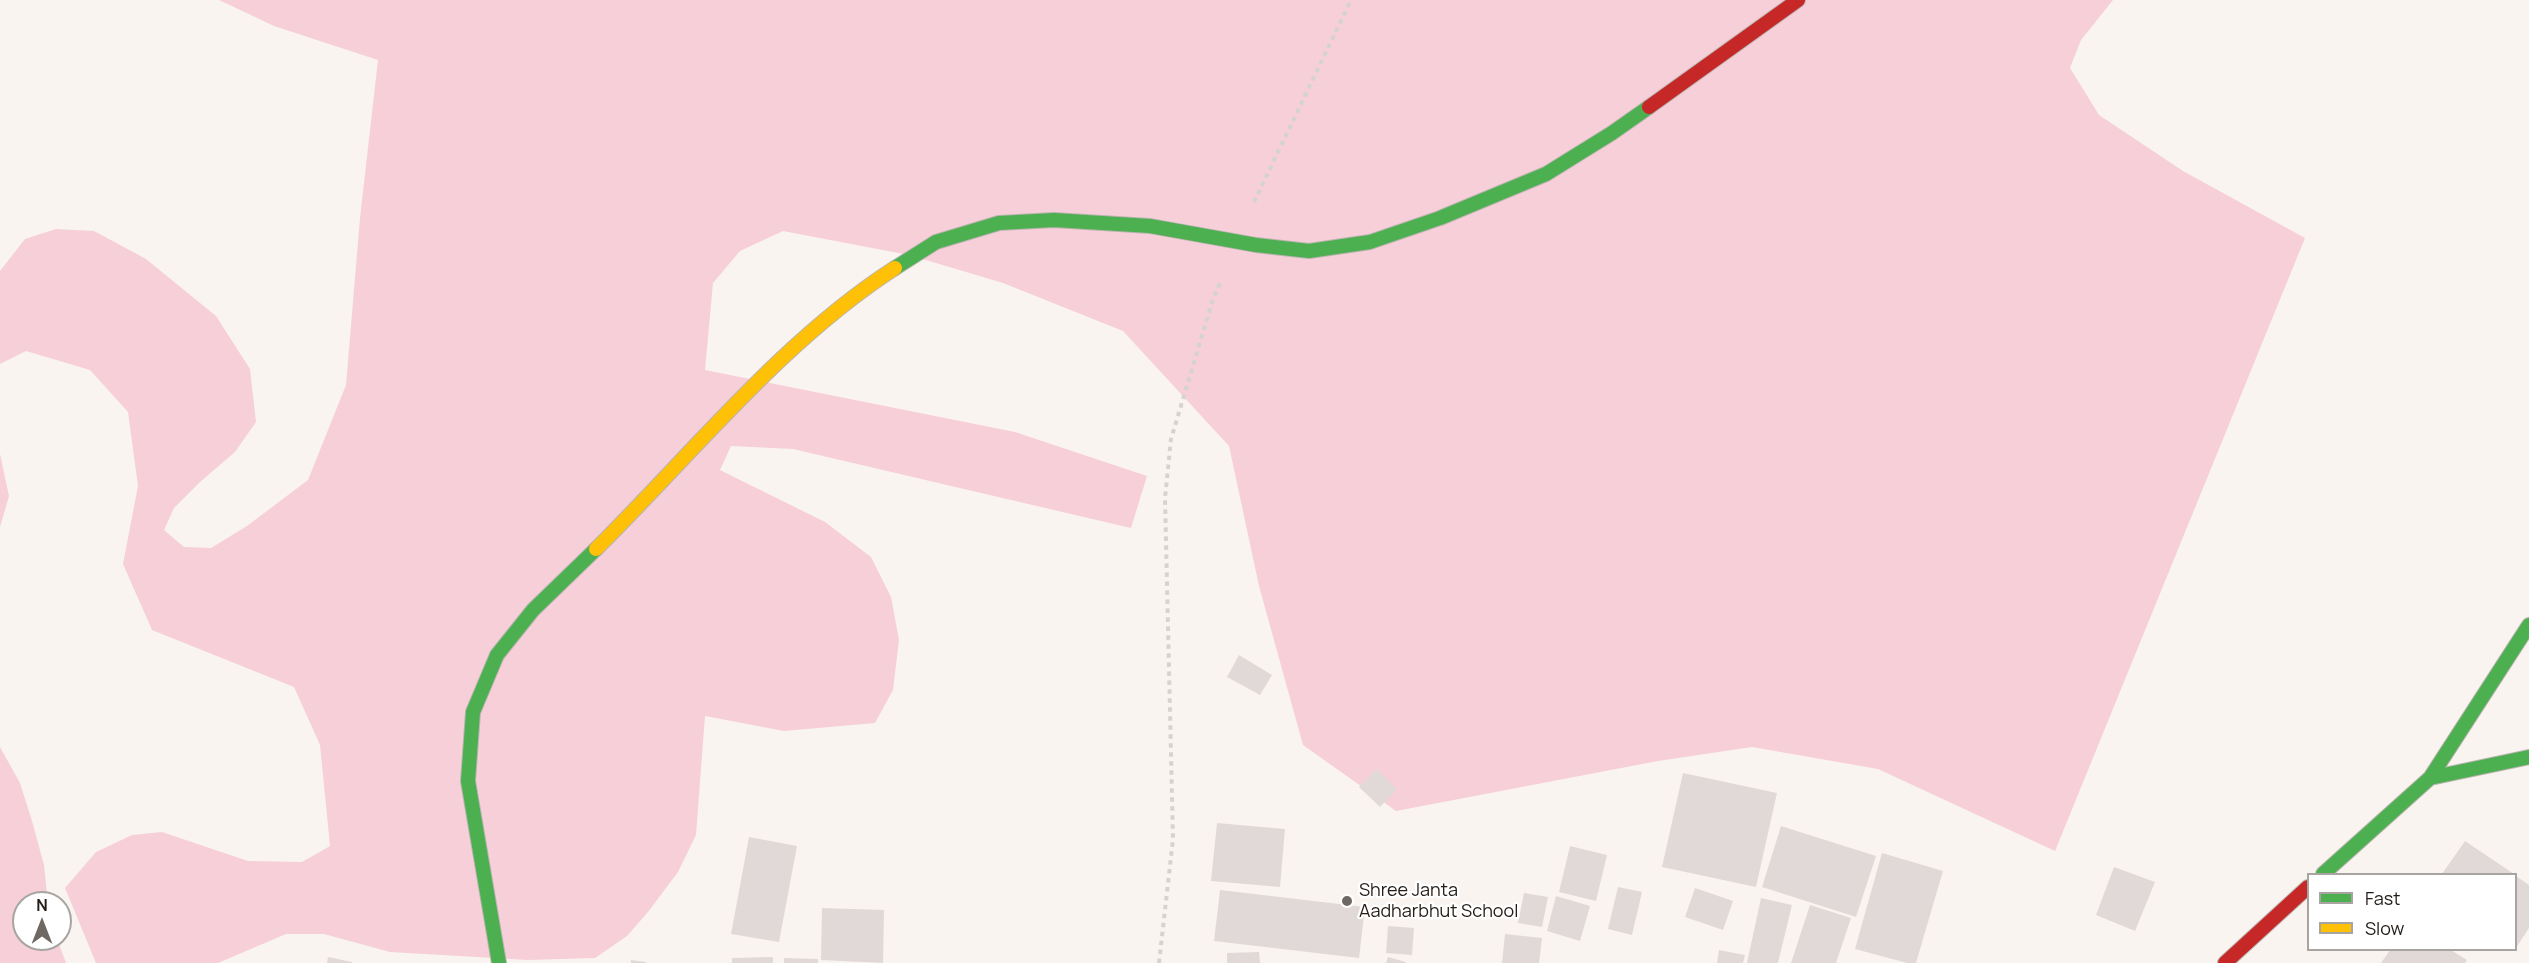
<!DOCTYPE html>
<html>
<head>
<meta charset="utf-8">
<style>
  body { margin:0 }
  #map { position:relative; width:2529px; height:963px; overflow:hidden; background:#faf4f0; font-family:Manrope,sans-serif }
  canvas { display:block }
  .legend { position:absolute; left:2307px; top:873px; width:210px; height:78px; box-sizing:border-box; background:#fff; border:2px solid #a7a4a2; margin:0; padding:8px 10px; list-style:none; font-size:18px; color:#221b16 }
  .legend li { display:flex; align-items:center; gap:12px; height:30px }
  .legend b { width:30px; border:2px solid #a7a4a2 }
  .north { position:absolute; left:12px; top:891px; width:60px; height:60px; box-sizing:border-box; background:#fff; border:2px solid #a7a4a2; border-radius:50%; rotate:0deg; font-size:16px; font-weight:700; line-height:24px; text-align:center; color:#221b16 }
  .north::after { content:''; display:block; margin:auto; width:21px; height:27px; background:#6e6762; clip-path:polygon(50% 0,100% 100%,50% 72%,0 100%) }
</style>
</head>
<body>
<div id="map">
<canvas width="2529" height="963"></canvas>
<ul class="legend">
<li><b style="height:8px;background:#4caf50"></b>Fast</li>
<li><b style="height:8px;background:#ffc107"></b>Slow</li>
</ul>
<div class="north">N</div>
</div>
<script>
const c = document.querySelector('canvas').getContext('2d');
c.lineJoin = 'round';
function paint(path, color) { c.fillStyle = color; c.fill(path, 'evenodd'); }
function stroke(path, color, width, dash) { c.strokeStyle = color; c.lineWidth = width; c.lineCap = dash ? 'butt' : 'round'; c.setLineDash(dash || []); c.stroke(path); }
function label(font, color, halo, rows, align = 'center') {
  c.font = font + ' Manrope,sans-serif'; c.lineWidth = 4.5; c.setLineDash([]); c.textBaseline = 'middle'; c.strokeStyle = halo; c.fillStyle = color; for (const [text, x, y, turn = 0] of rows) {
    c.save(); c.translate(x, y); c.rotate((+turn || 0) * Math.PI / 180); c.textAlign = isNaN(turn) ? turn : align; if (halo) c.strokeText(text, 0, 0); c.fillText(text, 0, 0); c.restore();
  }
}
paint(new Path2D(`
  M219 0H2113L2081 40 2070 68 2099 115 2183 171 2305 238 2055 851 1878 769 1752 747 1658 761 1396 811 1303 745 1259 586 1229 446 1123 331 1003 283 909 255 783 231 740 251 713 283 705 370 1015 432 1147 476 1131 528 793 449 731 446 720 470 825 522 871 557 891 597 899 640 893 690 875 723 784 731 705 716 696 835 678 872 648 912 627 936 595 958 528 960 390 952 324 934H286L218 963H96L65 888 96 852 132 835 162 832 248 861 302 862 330 846 320 745 294 687 152 630 123 564 138 486 128 412 90 370 26 351 0 364V271L25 239 56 229 94 231 146 259 216 316 250 369 256 422 235 452 200 482 174 508 164 530 184 547 211 548 247 526 308 480 346 385 360 218 378 60 274 26Z
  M0 454 9 496 0 527Z
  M0 747 20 783 32 821 44 865 48 903H24V939H57L66 963H0Z`), '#f6cfd8');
paint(new Path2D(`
  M1239 655 1272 675 1260 695 1227 677Z
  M1376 769 1397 789 1380 807 1359 787Z
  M1683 773 1777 793 1756 887 1662 867Z
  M1217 823 1285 829 1280 887 1211 881Z
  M1781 826 1876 856 1856 917 1762 887Z
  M749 837 797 846 779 942 731 934Z
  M2465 841 2514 874H2442Z
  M1570 846 1607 855 1596 901 1559 892Z
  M1882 853 1943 871 1916 963H1907L1855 949Z
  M2114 867 2155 882 2135 931 2096 915Z
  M2516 876 2529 885V928L2516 948Z
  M1618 887 1642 892 1632 935 1608 929Z
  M1695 888 1733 901 1723 930 1685 917Z
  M1220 890 1365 907 1359 958 1214 941Z
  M1524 893 1548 897 1542 927 1518 923Z
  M1556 896 1590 906 1580 941 1547 931Z
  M1761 898 1792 905 1778 963H1747Z
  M1810 905 1851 918 1836 963H1791Z
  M822 908 884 910 883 963 821 960Z
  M1388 926 1414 928 1412 955 1386 953Z
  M1505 934 1542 938 1539 963H1502Z
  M1719 950 1745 955 1743 963H1717Z
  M2390 950H2451L2467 960 2465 963H2381Z
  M1259 952 1260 963H1227V953Z
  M328 957 352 962V963H327Z
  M773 957V963H732V958Z
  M1388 957 1406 962V963H1386Z
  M784 958 818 959V963H784Z
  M631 960 646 962V963H631Z`), '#e1d9d7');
const fast = new Path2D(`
  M895 268 936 242 999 223 1054 220 1150 226 1256 245 1309 251 1370 242 1440 218 1546 174 1612 133 1649 107
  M2430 778 2529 757
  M2323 874 2430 778 2529 625
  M499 963 468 781 473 712 497 655 533 610 596 549`);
const slow = new Path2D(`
  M596 549C691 455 783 340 895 268`);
const jam = new Path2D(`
  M1649 107 1798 0
  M2225 963 2308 887`);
stroke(fast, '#bab4b0', 16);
stroke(slow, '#bab4b0', 16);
stroke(jam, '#bab4b0', 16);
stroke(new Path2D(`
  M1254 202 1351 0
  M1159 963 1173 839 1165 498 1171 439 1213 299 1221 281`), '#d5d3d1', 4, [4.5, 4.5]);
stroke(fast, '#4caf50', 14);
stroke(slow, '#ffc107', 14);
stroke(jam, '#c62828', 14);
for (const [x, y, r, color] of [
  [1347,901,6,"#6e6762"]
]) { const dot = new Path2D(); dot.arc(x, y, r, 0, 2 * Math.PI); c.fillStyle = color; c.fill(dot); stroke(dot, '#fff', 2); }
label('18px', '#221b16', '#fff', [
  ["Shree Janta",1359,891],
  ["Aadharbhut School",1359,912]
], 'left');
</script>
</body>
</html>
